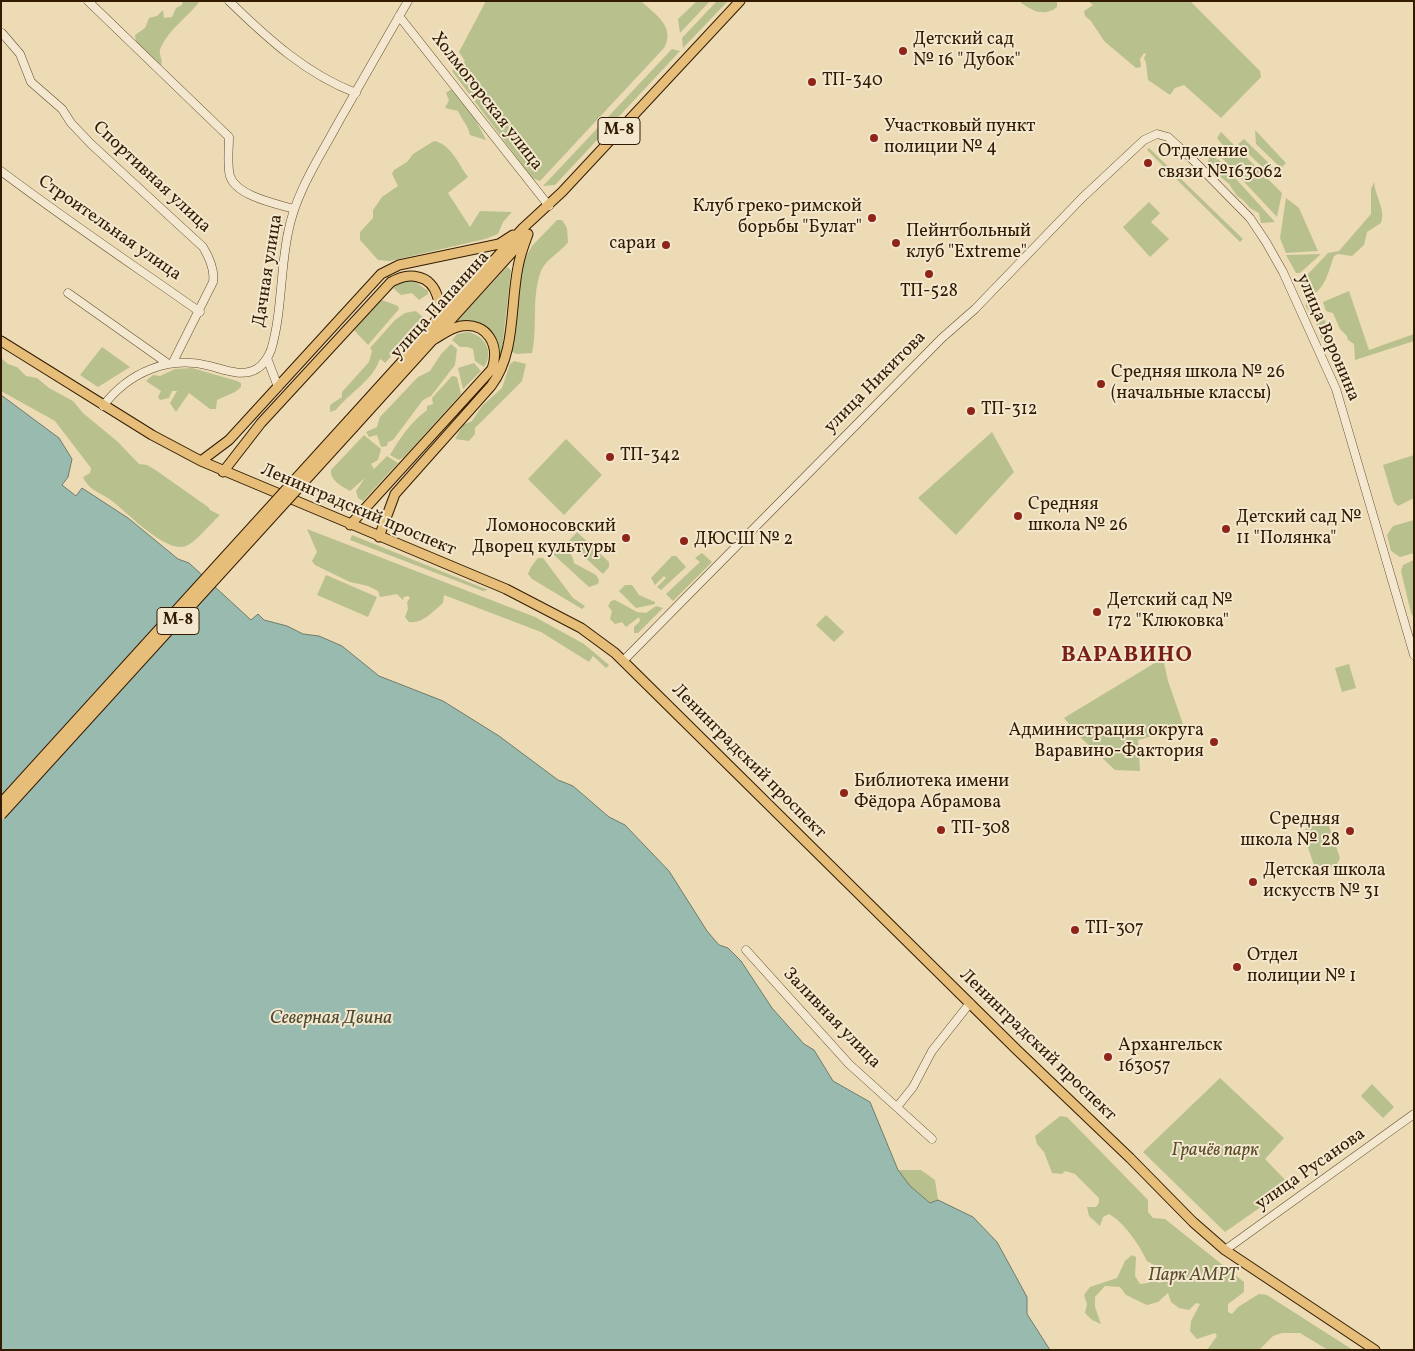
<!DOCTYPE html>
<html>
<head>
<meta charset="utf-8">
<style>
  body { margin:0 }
  #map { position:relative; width:1415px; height:1351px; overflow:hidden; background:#ecdbb5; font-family:Vollkorn,serif }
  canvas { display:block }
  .frame { position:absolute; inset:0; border:2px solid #321b00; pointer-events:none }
</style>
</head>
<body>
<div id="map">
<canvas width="1415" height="1351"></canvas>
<div class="frame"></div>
</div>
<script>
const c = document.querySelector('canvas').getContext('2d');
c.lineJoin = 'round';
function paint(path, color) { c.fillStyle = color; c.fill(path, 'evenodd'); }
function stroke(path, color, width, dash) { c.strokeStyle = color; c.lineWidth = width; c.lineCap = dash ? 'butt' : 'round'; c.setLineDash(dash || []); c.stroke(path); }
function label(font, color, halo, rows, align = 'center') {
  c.font = font + ' Vollkorn,serif'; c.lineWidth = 4; c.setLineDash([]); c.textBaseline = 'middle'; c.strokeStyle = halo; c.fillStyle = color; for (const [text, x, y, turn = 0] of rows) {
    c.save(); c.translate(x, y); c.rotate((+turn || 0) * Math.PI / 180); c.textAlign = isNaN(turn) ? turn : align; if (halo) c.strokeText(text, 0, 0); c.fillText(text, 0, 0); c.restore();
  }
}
paint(new Path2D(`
  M183 1H200C188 17 170 28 161 47 157 54 164 59 161 66L136 42 135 35 145 28 149 18 157 16 163 10 164 18 172 17 176 8 182 5Z
  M486 1H641C655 14 676 27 664 48L540 181 532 178 452 71 465 61 459 52Z
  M697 1H710L680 33 678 19Z
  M717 1H728L683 48 682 38Z
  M1019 1H1057V7C1044 18 1030 10 1019 1Z
  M1088 1H1190L1260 71 1261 77 1221 118 1184 85 1175 88 1170 95 1148 80 1146 63 1144 58 1146 54 1144 53 1140 59 1141 67 1136 68 1104 41 1091 21 1085 16 1084 11 1093 5Z
  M672 49 680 51 555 185 543 186Z
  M450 90C453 90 455 90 457 92 462 96 484 134 486 140L470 135C468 125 462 120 458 111L445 108 449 100 446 93Z
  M1255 130 1286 163 1281 168 1256 144Z
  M1221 132 1282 193 1277 217 1219 155 1225 148 1217 138Z
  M1244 139 1278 172 1273 177 1238 144Z
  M434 141C450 143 459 165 468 177L448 193 470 227 480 211 512 212 503 222 498 234 485 239 390 261 378 260 360 240V232L373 218V210L382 197 398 186 392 174 394 170 407 162 413 154Z
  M1149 148 1243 239 1240 242 1147 150Z
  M1206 148 1217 159 1213 162 1218 159 1275 222 1261 223 1259 213 1250 208 1243 200 1237 196 1229 184 1216 173 1213 163 1211 167 1207 163 1209 159Z
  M1374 182C1375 196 1386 210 1381 223L1367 232 1364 245 1352 256 1338 254 1334 256C1329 269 1326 289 1311 295L1304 293 1300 288 1299 280 1308 283V274L1328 253 1339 251 1371 214V189Z
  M1286 198 1299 208 1318 251 1286 253 1280 238Z
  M1149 202 1160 213 1151 222 1169 239 1150 257 1123 227Z
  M557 220H562L567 228 568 242C561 252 546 259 541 271 531 297 538 327 532 353L517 354 512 352V346L523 262 532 246Z
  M1321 254 1300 273H1296L1286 255Z
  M507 267 511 270 501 358 499 363 498 344 491 332 457 321Z
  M413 280 428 291V294L419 300 412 293 401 295 393 288 401 281Z
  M1349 291 1369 350 1414 334V341L1355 360 1354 344 1348 340 1347 336 1340 329 1333 313 1326 311 1323 302Z
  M382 300 398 306 399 309 368 345 354 330 380 301Z
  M1317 300 1327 326 1328 335 1340 354 1343 366H1338L1323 342 1313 315 1306 307V302Z
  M416 311 425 319 385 363 381 359 379 361C372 381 349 393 336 410L330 412V405L342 397V392L369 362 372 351 370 348 395 320 405 313Z
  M467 332C484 334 495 352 484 367L475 361 473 349 467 347H460L452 340 457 334Z
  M451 344 457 349 455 365 431 396 423 400 393 440 388 442 387 446 381 447 377 435 369 437 366 432 377 427 380 417 418 377 430 371 441 354Z
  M102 347 130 367 98 387 80 375Z
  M1 358 8 364 17 367 26 376 37 378 49 388 73 401 83 413 118 442 139 464 147 465 157 471 208 507 210 510 220 515C212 522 195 543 186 546 166 554 127 512 112 501 102 493 89 491 83 477L90 473 91 468 55 421 1 391Z
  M514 361 526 364 522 381 475 428V434L469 441 455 439 463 425 472 421 482 406 502 388 510 364Z
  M474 363 481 371 463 389 458 368Z
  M192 368 237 381 241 383V387L235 392 217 400 216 409H210L189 393 176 412 170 403 177 391H172L169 398 160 400 158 397 161 391 146 381 153 375 160 376 175 369Z
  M452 376 457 377 461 394 404 457 399 460 390 455C399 439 411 422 427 410V406L433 404 432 398Z
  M992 432 1014 472 956 535 918 498Z
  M364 435 381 449 378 460 371 464 374 469 387 456 398 463 363 501 358 498 356 491 365 478 350 491C341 486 330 480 331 470Z
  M566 439 602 475 564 515 528 479Z
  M1414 455V498L1398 506 1394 502 1383 465Z
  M1414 520V553L1400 557 1391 551 1387 535 1393 526Z
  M307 529 535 617 584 644 609 665 606 668 593 656 589 662 541 632 444 595 443 603C433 611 423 624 409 622L405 617 408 609 407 602 410 598 408 596 404 597 403 600 397 594 380 597 378 591 368 586 350 582 315 565 312 561 317 552Z
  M577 532 609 562V567L603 574 568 542Z
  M352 535 488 590 483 591 350 540Z
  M555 541C566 544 572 553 574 563L596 575 599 580 598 584 589 587 554 555 552 545Z
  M702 553 712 562 673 601 666 594 700 562 695 558Z
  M672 556H676L686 567 661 590 657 587 666 578 664 576 655 585 651 578Z
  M538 558H543L573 598 585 606 582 609 532 579 528 574 531 567Z
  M1414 560V618L1411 613 1401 571 1403 565Z
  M326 575 377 597 368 617 317 595Z
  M625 585H632L639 595 655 602V604L636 608 619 591Z
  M615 600 637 612 646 613 656 606 663 608 638 633H634V627L640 621 639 617 626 627 622 622 615 624 610 619 612 611 608 606 611 601Z
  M826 615 844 632 834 642 816 625Z
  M1163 658 1168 681 1184 727 1138 740 1140 771 1115 770 1081 738 1064 718Z
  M1349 664 1356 688 1342 692 1335 668Z
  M1320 823 1329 826 1340 858 1336 866 1324 870 1315 868 1303 833 1308 826Z
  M1220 1078 1284 1138 1265 1159 1291 1186 1225 1232 1143 1152Z
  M1372 1084 1394 1107 1383 1118 1361 1096Z
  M1060 1116 1067 1117 1148 1200V1212L1153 1218 1165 1219 1244 1282V1292L1228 1304V1312L1232 1314 1238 1307 1259 1294 1267 1295 1353 1350H1328L1300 1333H1282L1273 1336 1259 1350H1207L1217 1336 1215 1333 1197 1339 1190 1331 1191 1321 1200 1304 1196 1303 1189 1310 1179 1308 1171 1302 1168 1293 1158 1302 1147 1305 1126 1295 1120 1287 1105 1286 1095 1297V1307L1101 1324 1092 1320 1085 1313 1087 1304 1084 1295 1090 1287 1117 1278 1125 1261 1132 1255 1136 1257 1135 1276 1140 1284 1148 1283 1151 1280 1160 1283 1166 1277 1161 1269 1147 1261C1140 1246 1124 1222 1109 1214L1103 1217 1100 1226 1089 1216 1087 1207H1096L1099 1203V1198L1075 1174 1065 1171 1062 1174 1052 1173 1044 1152 1037 1144 1035 1136Z
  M898 1170H921L935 1180 938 1200 930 1203 910 1186Z`), '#b8c08d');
const water = new Path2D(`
  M1 395 59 438 72 459 68 477 62 485 76 496 82 488 128 518 178 559 189 563 251 620 258 614 264 620 287 626 303 634 319 636 342 646 379 676 443 701 499 736 558 780 573 786 609 817 625 825 669 871 707 931 719 945 728 948 741 961 772 1008 804 1044 814 1050 833 1081 870 1102 898 1170 910 1186 930 1203 938 1200 973 1217 997 1242 1027 1297V1314L1050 1350H1Z`);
paint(water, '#99bbaf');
stroke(water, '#707b69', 1);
const minor = new Path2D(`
  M88 1 229 137C229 149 227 166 230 176 236 196 277 204 294 209
  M229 1C267 38 306 74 356 93
  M399 16 549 206
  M2 33 20 54 31 82 62 109 71 123 91 144 203 247C209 257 215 270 213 282L173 362
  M1 171C66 220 133 265 200 312
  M68 293 167 363
  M267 358 278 387
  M103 406C129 372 169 355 210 366 225 370 244 378 258 368 263 365 269 356 271 350 282 314 280 271 288 233 295 194 319 158 338 123 361 83 384 42 408 1
  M623 661 942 338 975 309 1082 198 1144 140 1157 134 1168 137 1191 158 1250 218 1266 242 1283 272 1336 389 1414 655
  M746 950 849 1064 932 1139
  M897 1107 913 1087 932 1051 970 1003
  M1225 1250 1414 1114`);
const major = new Path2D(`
  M1 341 152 435 201 461 506 589 581 628 615 653 1017 1050 1130 1158 1193 1222 1225 1250 1375 1350
  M349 420 523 228 562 192 740 1
  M354 427 525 238
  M201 461 229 440 381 274 399 265 499 244 513 235
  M223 472 261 423 391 282C399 278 408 274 418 277 438 281 444 308 434 323
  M350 525 492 369C500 346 488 322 461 326 450 328 442 335 433 340
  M379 537 395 494 491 386C516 353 510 306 518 267 520 255 524 245 528 234`);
stroke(minor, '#604b2d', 9);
stroke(major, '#321b00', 11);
stroke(minor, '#f3e8cf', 8);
stroke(major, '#e6be7a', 9);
const majorBridge = new Path2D(`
  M1 803 349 420
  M1 815 354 427`);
stroke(majorBridge, '#321b00', 11, []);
stroke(majorBridge, '#e6be7a', 9);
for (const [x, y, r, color] of [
  [903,51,5,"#8f2418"],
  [812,82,5,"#8f2418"],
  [874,138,5,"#8f2418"],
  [1148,163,5,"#8f2418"],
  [872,218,5,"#8f2418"],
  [896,243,5,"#8f2418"],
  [666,245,5,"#8f2418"],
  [929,274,5,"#8f2418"],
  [1101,384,5,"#8f2418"],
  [971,411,5,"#8f2418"],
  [610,457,5,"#8f2418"],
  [1018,516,5,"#8f2418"],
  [1226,529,5,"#8f2418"],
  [626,538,5,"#8f2418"],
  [684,541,5,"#8f2418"],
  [1097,612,5,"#8f2418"],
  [1214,742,5,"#8f2418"],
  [844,793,5,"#8f2418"],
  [941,830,5,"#8f2418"],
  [1350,831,5,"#8f2418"],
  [1253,882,5,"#8f2418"],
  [1075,930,5,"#8f2418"],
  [1237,967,5,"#8f2418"],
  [1108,1057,5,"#8f2418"]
]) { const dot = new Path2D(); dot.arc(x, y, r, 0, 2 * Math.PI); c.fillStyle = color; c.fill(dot); stroke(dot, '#f3e8cf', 2); }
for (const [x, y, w] of [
  [619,131,42],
  [178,621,42]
]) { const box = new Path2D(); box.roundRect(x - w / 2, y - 13.5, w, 27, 4); c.fillStyle = '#f3e8cf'; c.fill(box); stroke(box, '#321b00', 1); }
label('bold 16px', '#321b00', null, [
  ["М-8",619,131],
  ["М-8",178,621]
]);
label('18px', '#321b00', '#f3e8cf', [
  ["Детский сад",913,41],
  ["№ 16 \"Дубок\"",913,62],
  ["ТП-340",822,82],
  ["Участковый пункт",884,128],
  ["полиции № 4",884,149],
  ["Отделение",1158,153],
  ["связи №163062",1158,174],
  ["Клуб греко-римской",862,208,"right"],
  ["борьбы \"Булат\"",862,229,"right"],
  ["Пейнтбольный",906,233],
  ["клуб \"Extreme\"",906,254],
  ["сараи",656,245,"right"],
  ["ТП-528",929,293,"center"],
  ["Средняя школа № 26",1111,374],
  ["(начальные классы)",1111,395],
  ["ТП-312",981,411],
  ["ТП-342",620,457],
  ["Средняя",1028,506],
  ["школа № 26",1028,527],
  ["Детский сад №",1236,519],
  ["11 \"Полянка\"",1236,540],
  ["Ломоносовский",616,528,"right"],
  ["Дворец культуры",616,549,"right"],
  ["ДЮСШ № 2",694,541],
  ["Детский сад №",1107,602],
  ["172 \"Клюковка\"",1107,623],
  ["Администрация округа",1204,732,"right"],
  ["Варавино-Фактория",1204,753,"right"],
  ["Библиотека имени",854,783],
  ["Фёдора Абрамова",854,804],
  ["Средняя",1340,821,"right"],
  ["школа № 28",1340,842,"right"],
  ["ТП-308",951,830],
  ["Детская школа",1263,872],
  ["искусств № 31",1263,893],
  ["ТП-307",1085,930],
  ["Отдел",1247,957],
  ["полиции № 1",1247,978],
  ["Архангельск",1118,1047],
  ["163057",1118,1068]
], 'left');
label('18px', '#321b00', '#f3e8cf', [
  ["Холмогорская улица",486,102,52],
  ["Спортивная улица",151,178,43],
  ["Строительная улица",109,229,35],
  ["Дачная улица",269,271,-81],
  ["улица Папанина",441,306,-48],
  ["улица Воронина",1327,338,67],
  ["улица Никитова",876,383,-45],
  ["Ленинградский проспект",358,511,23],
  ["Ленинградский проспект",748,762,45],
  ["Заливная улица",831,1019,46],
  ["Ленинградский проспект",1037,1046,44],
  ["улица Русанова",1311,1170,-35]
]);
label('italic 18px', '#5a4d2a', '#f3e8cf', [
  ["Грачёв парк",1215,1152],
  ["Парк АМРТ",1193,1277]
]);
label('italic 19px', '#514b35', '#f3e8cf', [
  ["Северная Двина",331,1020]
]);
c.letterSpacing = '1px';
label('bold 22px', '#7a1f14', '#f3e8cf', [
  ["ВАРАВИНО",1127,657]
]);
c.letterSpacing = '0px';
</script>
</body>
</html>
